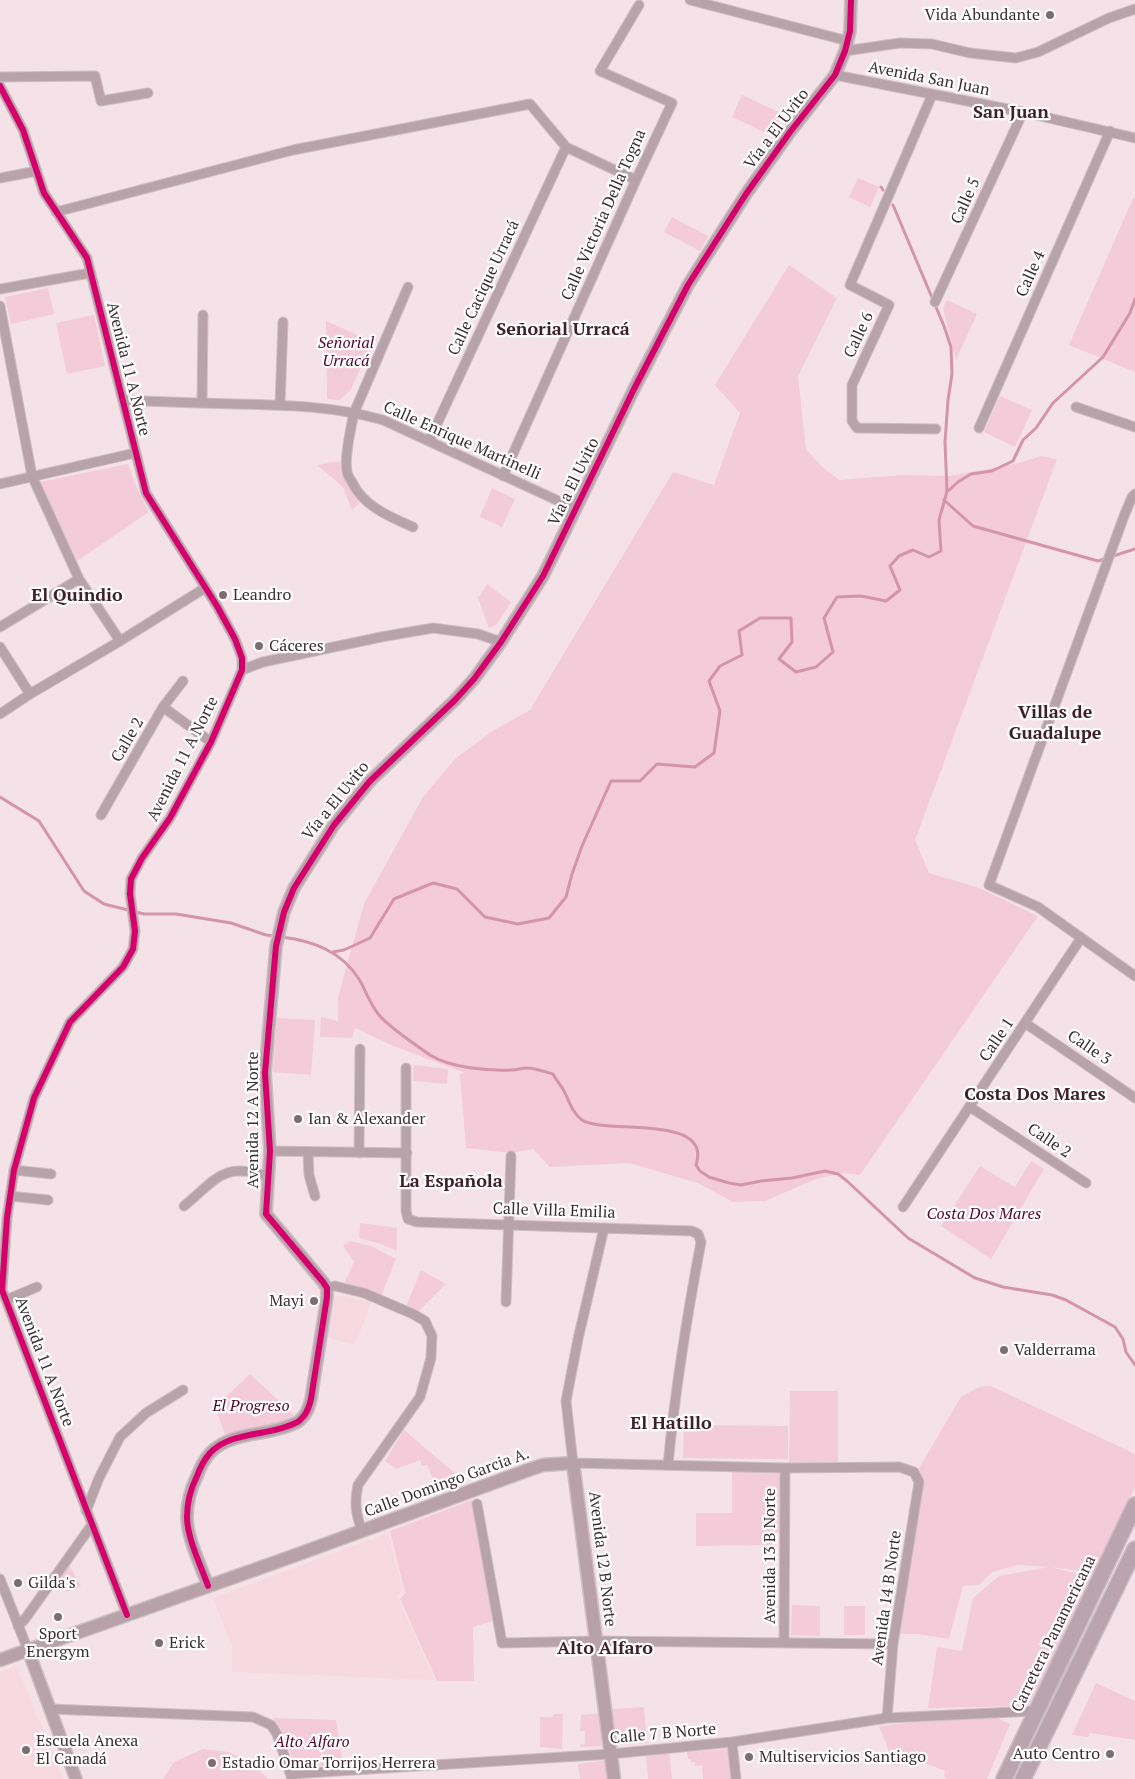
<!DOCTYPE html>
<html>
<head>
<meta charset="utf-8">
<style>
  body { margin:0 }
  canvas { display:block; background:#f4e2e8 }
</style>
</head>
<body>
<canvas width="1135" height="1779"></canvas>
<script>
const c = document.querySelector('canvas').getContext('2d');
c.lineJoin = 'round';
function paint(path, color) { c.fillStyle = color; c.fill(path, 'evenodd'); }
function stroke(path, color, width, dash) { c.strokeStyle = color; c.lineWidth = width; c.lineCap = dash ? 'butt' : 'round'; c.setLineDash(dash || []); c.stroke(path); }
function label(font, color, halo, rows, align = 'center') {
  c.font = font + ' "PT Serif",serif'; c.lineWidth = 4.5; c.setLineDash([]); c.textBaseline = 'middle'; c.strokeStyle = halo; c.fillStyle = color; for (const [text, x, y, turn = 0] of rows) {
    c.save(); c.translate(x, y); c.rotate((+turn || 0) * Math.PI / 180); c.textAlign = isNaN(turn) ? turn : align; if (halo) c.strokeText(text, 0, 0); c.fillText(text, 0, 0); c.restore();
  }
}
paint(new Path2D(`
  M331 1294 371 1302 355 1345 326 1337Z
  M388 1533 403 1592 397 1596 435 1680 232 1672V1647L213 1598Z
  M17 1666 39 1721 63 1779H0V1672Z`), '#f7d9e2');
paint(new Path2D(`
  M742 95 783 114 770 135 732 117Z
  M858 178 879 187 870 207 849 197Z
  M1133 198H1135V372L1069 345Z
  M672 217 708 236 700 251 664 232Z
  M789 265 837 298 798 376 806 449 821 466 839 480 903 475 950 476 1019 463 1041 456 1057 459 915 840 929 873 979 888 1038 916 860 1175 843 1173 816 1179 765 1201 733 1202 698 1183 629 1163 550 1167 533 1149 511 1153 466 1148 460 1074 465 1073 391 1045 355 1028 352 1038 320 1037 321 1017 338 1021V997L364 904 423 797 456 758 491 732 530 710 673 472 714 485 740 413 715 385Z
  M48 288 54 314 11 324 5 297Z
  M947 300 977 314 956 360 943 308Z
  M94 315 105 366 67 374 56 323Z
  M326 321 373 342 350 391 339 400 327 399Z
  M1000 396 1032 410 1015 447 984 432Z
  M333 462H340L342 474 359 503 352 510 343 487 317 465Z
  M128 464 138 491 149 512 77 561 40 482Z
  M492 488 515 499 502 527 480 517Z
  M487 584 511 602 497 624 489 628 478 598Z
  M277 1018 315 1020 311 1075 273 1072Z
  M414 1065 448 1069 447 1084 413 1081Z
  M1031 1161 1044 1169 991 1259 941 1226 980 1166 1015 1187Z
  M360 1223 397 1228V1251L381 1244 359 1238Z
  M350 1241 371 1246 396 1259 381 1296 345 1282 354 1262 343 1246Z
  M421 1270 446 1284 418 1312 406 1307Z
  M250 1374 294 1415 279 1424 225 1435 215 1407Z
  M991 1386 1135 1454V1487L1094 1573 1051 1567 1094 1578 1028 1706 928 1708 937 1647 962 1651 973 1598 999 1576 1049 1567 1018 1565 992 1572 979 1585 963 1586 949 1639 918 1634H899L924 1482 919 1468 961 1397 979 1387Z
  M790 1391H838V1467L789 1466Z
  M684 1425 788 1426V1459L683 1458Z
  M404 1430 464 1481 438 1491 427 1465 422 1466 420 1460 396 1469 385 1461Z
  M732 1472H781L782 1532 772 1533V1545L696 1546V1513H732Z
  M472 1500 493 1621 473 1627 474 1681H437L400 1599 405 1593 390 1531Z
  M68 1563 81 1586 66 1592 59 1575Z
  M792 1605 820 1606V1636L791 1635Z
  M844 1606H865V1635H844Z
  M1096 1683 1135 1701V1740L1090 1733 1088 1737 1072 1735Z
  M644 1707 647 1743 615 1745 612 1709Z
  M600 1713 602 1746 580 1747V1745L585 1744V1731H580L581 1715Z
  M554 1714H563L562 1749 540 1747V1717H553Z
  M273 1718 336 1720 343 1765 295 1766 282 1731Z
  M997 1718 1010 1724 987 1779H948L944 1777 945 1771 903 1754 899 1767 894 1765 879 1726 914 1722Z
  M203 1749 228 1752 254 1764 268 1779H163L174 1762Z
  M729 1749 732 1779H703L702 1765 695 1766V1762H691L690 1759H688L687 1752 700 1751V1755L701 1751Z
  M669 1752 672 1779H648L646 1754Z
  M607 1760 609 1779H580L578 1764Z`), '#f4cbd8');
stroke(new Path2D(`
  M881 187 883 190
  M948 491 958 482 971 474 992 471 1013 461 1023 440 1036 428 1053 403 1103 357 1130 313 1135 299
  M944 500 973 526 1098 561 1135 549
  M0 797 39 821 84 891 104 904 144 914H176L231 923 266 935 275 936
  M282 937C313 941 341 951 359 979 366 991 370 1004 379 1015 389 1027 417 1046 430 1055 451 1068 488 1071 512 1070 517 1070 522 1068 527 1068 535 1068 545 1072 553 1074 556 1080 561 1085 564 1091 569 1100 572 1113 582 1120 604 1135 713 1113 696 1165L700 1171 709 1177 729 1183 741 1185 761 1181 792 1178 825 1171 838 1174 847 1181 908 1238 975 1278 1003 1287 1052 1295 1066 1300 1115 1327 1123 1339 1126 1352 1135 1365
  M333 952 344 950 370 938 394 899 433 883 457 889 485 917 518 924 549 918 566 897 572 874 582 846 611 781H640L657 764 695 767 714 753 720 711 709 681 720 666 742 655 739 631 760 618H791L792 642 779 659 796 672 816 667 833 652 824 618 837 597 861 596 886 601 900 590 890 566 899 556 913 550 929 557 941 551 939 520 947 491 945 442 948 400 952 374 951 347 944 326 893 205`), '#d494aa', 3);
const minor = new Path2D(`
  M690 0 848 41
  M845 51 900 43 932 44 970 53 1016 58 1038 52 1109 18 1135 9
  M835 75 1023 112 1135 138
  M0 77 95 76 101 101 148 93
  M0 86 23 130 44 193 87 258 146 493 217 606 235 639 242 658V670L211 742 170 818 142 858 131 879 130 894 135 931 133 949 123 967 70 1022 34 1098 14 1170 7 1218 2 1290 127 1615
  M932 95 850 285 889 305 852 385V421L857 428 936 429
  M0 178 37 171
  M56 212 293 150 530 104 566 147 636 180
  M408 287 354 413C351 427 344 457 347 471 347 474 350 479 352 482 363 506 390 517 413 527
  M0 289 90 273
  M935 302 1023 112
  M0 306 32 476 79 579
  M123 400C160 402 197 403 235 404 285 405 334 406 383 420L576 509
  M202 403 203 315
  M280 405 283 322
  M1076 407 1135 427
  M979 428 1110 131
  M429 441 566 147
  M503 476 636 180 672 103 600 71 639 5
  M0 484 135 453
  M1135 494 1132 497 1124 516 989 885 1038 907 1135 976
  M0 627 79 579 120 641 30 694 0 714
  M120 641 205 588
  M0 647 30 694
  M242 670 263 662 381 637 433 628 478 634 501 642
  M163 707 211 742
  M101 815 163 707 183 681
  M1025 1023 1135 1098
  M406 1068V1211L408 1219 417 1222 692 1231 698 1234 701 1242C687 1316 675 1390 668 1465
  M970 1107 1086 1183
  M270 1151 407 1153
  M308 1152 309 1175 315 1196
  M359 1153 360 1049
  M14 1170 51 1174
  M10 1196 48 1200
  M184 1206C217 1179 223 1161 269 1177
  M903 1207 1081 938
  M604 1228 578 1339 566 1401 573 1463 785 1468 899 1467 914 1472 919 1482 893 1644 887 1718
  M327 1288 335 1286 364 1293 413 1314 425 1321 432 1336 431 1358 420 1397 358 1485C354 1503 356 1514 362 1532
  M6 1300 37 1287
  M506 1302 511 1156
  M477 1504 502 1643 596 1641 893 1644
  M86 1511 99 1478 120 1437 146 1413 183 1390
  M0 1579 28 1650
  M18 1626 25 1619 91 1526
  M784 1643 785 1468
  M50 1709 253 1717 271 1725 277 1734 292 1779
  M732 1742 736 1779
  M291 1774 611 1754 732 1742 887 1718 1036 1711`);
const tertiary = new Path2D(`
  M208 1586C201 1566 187 1538 187 1517 187 1504 191 1488 197 1476 200 1468 204 1460 210 1453 230 1432 263 1436 288 1426 293 1424 298 1423 301 1419 307 1414 309 1407 311 1399L327 1297V1288L323 1282 266 1214 270 1151 265 1073 276 946 284 912 294 888 334 825 370 781 455 700 474 679 501 642 543 576 634 389 688 285 746 194 790 132 835 75 845 51 850 31 851 0
  M28 1650 76 1779`);
const secondary = new Path2D(`
  M0 1660 296 1555 531 1469 543 1465 573 1463 614 1779`);
const trunk = new Path2D(`
  M1004 1779 1135 1505
  M1023 1779 1135 1549`);
stroke(minor, '#cebfc4', 11);
stroke(tertiary, '#cebfc4', 14);
stroke(secondary, '#cebfc4', 15);
stroke(trunk, '#cebfc4', 18);
stroke(minor, '#b8a3aa', 9);
stroke(tertiary, '#b8a3aa', 11);
stroke(secondary, '#b8a1a8', 12);
stroke(trunk, '#baa5ae', 15);
stroke(new Path2D(`
  M0 86 23 130 44 193 87 258 146 493 217 606 235 639 242 658V670L211 742 170 818 142 858 131 879 130 894 135 931 133 949 123 967 70 1022 34 1098 14 1170 7 1218 2 1290 127 1615
  M208 1586C201 1566 187 1538 187 1517 187 1504 191 1488 197 1476 200 1468 204 1460 210 1453 230 1432 263 1436 288 1426 293 1424 298 1423 301 1419 307 1414 309 1407 311 1399L327 1297V1288L323 1282 266 1214 270 1151 265 1073 276 946 284 912 294 888 334 825 370 781 455 700 474 679 501 642 543 576 634 389 688 285 746 194 790 132 835 75 845 51 850 31 851 0`), '#d6006c', 6);
for (const [x, y, r, color] of [
  [1050,15,5,"#7d6c72"],
  [223,595,5,"#7d6c72"],
  [259,646,5,"#7d6c72"],
  [298,1119,5,"#7d6c72"],
  [314,1301,5,"#7d6c72"],
  [1004,1350,5,"#7d6c72"],
  [18,1583,5,"#7d6c72"],
  [58,1617,5,"#7d6c72"],
  [159,1643,5,"#7d6c72"],
  [26,1750,5,"#7d6c72"],
  [1110,1754,5,"#7d6c72"],
  [749,1757,5,"#7d6c72"],
  [212,1763,5,"#7d6c72"]
]) { const dot = new Path2D(); dot.arc(x, y, r, 0, 2 * Math.PI); c.fillStyle = color; c.fill(dot); stroke(dot, '#fff', 2); }
label('16px', '#3d2d32', '#fff', [
  ["Vida Abundante",1040,15,"right"],
  ["Leandro",233,595],
  ["Cáceres",269,646],
  ["Ian & Alexander",308,1119],
  ["Mayi",304,1301,"right"],
  ["Valderrama",1014,1350],
  ["Gilda's",28,1583],
  ["Sport",58,1634,"center"],
  ["Energym",58,1652,"center"],
  ["Erick",169,1643],
  ["Escuela Anexa",36,1741],
  ["El Canadá",36,1759],
  ["Auto Centro",1100,1754,"right"],
  ["Multiservicios Santiago",759,1757],
  ["Estadio Omar Torrijos Herrera",222,1763]
], 'left');
label('16px', '#3d2d32', '#fff', [
  ["Avenida San Juan",929,79,11],
  ["Vía a El Uvito",777,129,-53],
  ["Calle 5",966,201,-66],
  ["Calle Victoria Della Togna",604,215,-66],
  ["Calle 4",1031,274,-66],
  ["Calle Cacique Urracá",484,288,-65],
  ["Calle 6",859,335,-65],
  ["Avenida 11 A Norte",128,369,76],
  ["Calle Enrique Martinelli",462,441,24],
  ["Vía a El Uvito",574,482,-64],
  ["Calle 2",128,740,-60],
  ["Avenida 11 A Norte",183,759,-63],
  ["Vía a El Uvito",336,801,-51],
  ["Calle 1",997,1040,-56],
  ["Calle 3",1089,1048,34],
  ["Avenida 12 A Norte",253,1120,-90],
  ["Calle 2",1049,1141,34],
  ["Calle Villa Emilia",554,1211,2],
  ["Avenida 11 A Norte",44,1362,69],
  ["Calle Domingo Garcia A.",447,1483,-20],
  ["Avenida 13 B Norte",770,1556,-90],
  ["Avenida 12 B Norte",602,1559,83],
  ["Avenida 14 B Norte",887,1598,-82],
  ["Carretera Panamericana",1054,1634,-64],
  ["Calle 7 B Norte",663,1734,-5]
]);
label('italic 16px', '#54052b', '#fff', [
  ["Señorial",346,343],
  ["Urracá",346,361],
  ["Costa Dos Mares",984,1214],
  ["El Progreso",251,1406],
  ["Alto Alfaro",312,1742]
]);
label('bold 18px', '#3f202b', '#fff', [
  ["San Juan",1011,113],
  ["Señorial Urracá",563,330],
  ["El Quindio",77,596],
  ["Villas de",1055,713],
  ["Guadalupe",1055,734],
  ["Costa Dos Mares",1035,1095],
  ["La Española",451,1182],
  ["El Hatillo",671,1424],
  ["Alto Alfaro",605,1649]
]);
</script>
</body>
</html>
